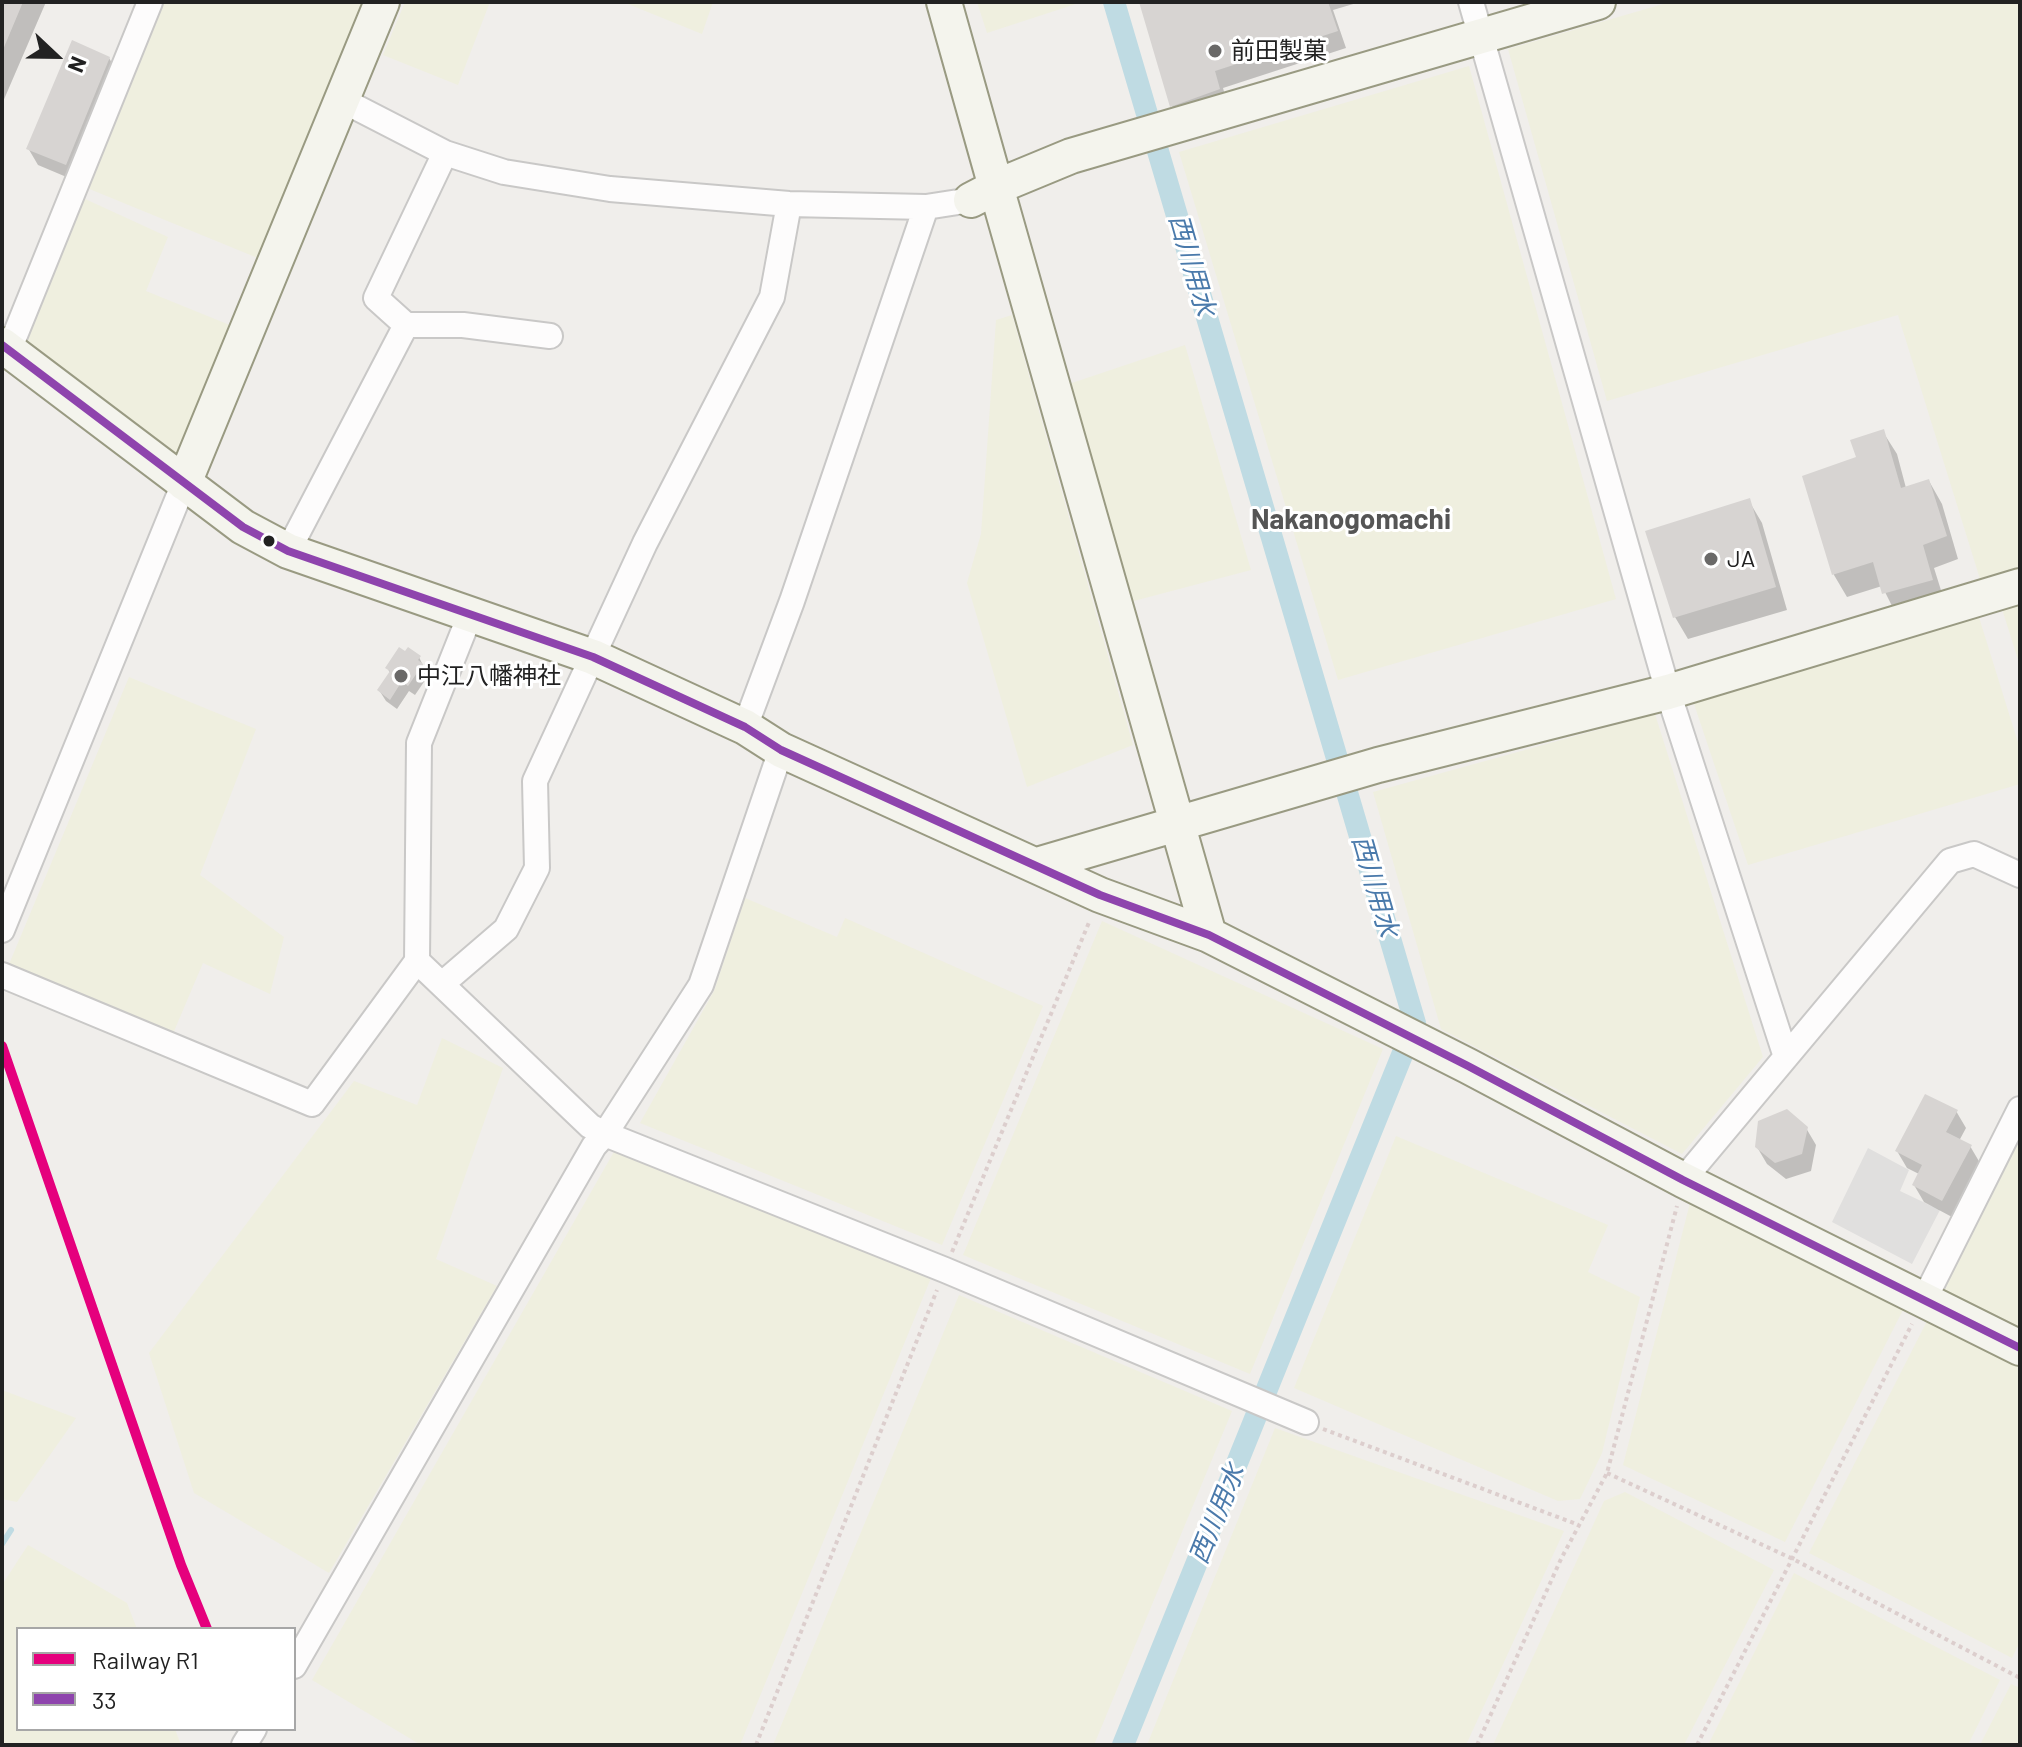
<!DOCTYPE html>
<html>
<head>
<meta charset="utf-8">
<style>
  body { margin:0 }
  #map { position:relative; width:2022px; height:1747px; overflow:hidden; background:#f0eeeb; font-family:Barlow,sans-serif }
  canvas { display:block }
  .frame { position:absolute; inset:0; border:4px solid #222; pointer-events:none }
  .legend { position:absolute; left:16px; top:1627px; width:280px; height:104px; box-sizing:border-box; background:#fff; border:2px solid #a7a7a7; margin:0; padding:10px 14px; list-style:none; font-size:24px; color:#222 }
  .legend li { display:flex; align-items:center; gap:16px; height:40px }
  .legend b { width:40px; border:2px solid #a7a7a7 }
  .north { position:absolute; left:16px; top:16px; width:80px; height:80px; -webkit-text-stroke:6px #fff; paint-order:stroke; rotate:112deg; font-size:22px; font-weight:700; line-height:32px; text-align:center; color:#222 }
  .north::after { content:''; display:block; margin:auto; width:28px; height:36px; background:#222; clip-path:polygon(50% 0,100% 100%,50% 72%,0 100%) }
</style>
</head>
<body>
<div id="map">
<canvas width="2022" height="1747"></canvas>
<div class="frame"></div>
<ul class="legend">
<li><b style="height:10px;background:#e5007d"></b>Railway R1</li>
<li><b style="height:10px;background:#8e44ad"></b>33</li>
</ul>
<div class="north">N</div>
</div>
<script>
const c = document.querySelector('canvas').getContext('2d');
c.lineJoin = 'round';
function paint(path, color) { c.fillStyle = color; c.fill(path, 'evenodd'); }
function stroke(path, color, width, dash) { c.strokeStyle = color; c.lineWidth = width; c.lineCap = dash ? 'butt' : 'round'; c.setLineDash(dash || []); c.stroke(path); }
function label(font, color, halo, rows, align = 'center') {
  c.font = font + ' Barlow,"Noto Sans JP",sans-serif'; c.lineWidth = 6; c.setLineDash([]); c.textBaseline = 'middle'; c.strokeStyle = halo; c.fillStyle = color; for (const [text, x, y, turn = 0] of rows) {
    c.save(); c.translate(x, y); c.rotate((+turn || 0) * Math.PI / 180); c.textAlign = isNaN(turn) ? turn : align; if (halo) c.strokeText(text, 0, 0); c.fillText(text, 0, 0); c.restore();
  }
}
paint(new Path2D(`
  M164 2H370L265 261 87 188Z
  M405 2H490L458 85 383 55Z
  M623 2H713L702 34Z
  M977 2H1082L987 33Z
  M1670 2H2020V566L1980 579 1898 315 1607 401 1508 49Z
  M1469 66 1616 599 1338 680 1179 152Z
  M83 198 168 237 146 291 237 328 181 463 26 344Z
  M1012 315 1133 745 1027 787 967 583 981 534 996 320Z
  M1185 345 1251 570 1130 602 1069 384Z
  M2020 604V666L2002 609Z
  M1978 614 2020 749V784L1748 865 1693 701Z
  M129 677 256 729 200 875 284 937 270 994 203 963 172 1036 7 969Z
  M1655 714 1763 1057 1682 1154 1441 1029 1373 792Z
  M745 898 837 937 845 918 1043 1006 942 1245 640 1123 714 991Z
  M1102 921 1383 1049 1250 1374 963 1255Z
  M442 1038 503 1068 436 1259 497 1286 329 1573 194 1493 149 1353 354 1081 417 1105Z
  M2020 1134V1330L1943 1292Z
  M1396 1136 1608 1225 1588 1272 1640 1297 1602 1453 1580 1499 1558 1501 1294 1388Z
  M615 1150 931 1278 740 1745H421L312 1680Z
  M1691 1199 1904 1308 1785 1542 1623 1465Z
  M959 1295 1232 1411 1094 1745H773Z
  M1927 1321 2020 1368V1642L2012 1658 1809 1553Z
  M2 1390 76 1418 17 1502 2 1499Z
  M1275 1428 1564 1531 1466 1745H1147Z
  M1625 1492 1774 1570 1684 1745H1493L1604 1501Z
  M28 1545 127 1603 137 1629H18V1729H175L181 1745H2V1585Z
  M1794 1573 2000 1680 1968 1745H1708Z
  M2011 1684 2020 1688V1745H1980Z`), '#efefdf');
paint(new Path2D(`
  M1868 1148 1909 1170 1900 1191 1940 1210 1912 1264 1832 1222Z`), '#e0dfde');
paint(new Path2D(`
  M2 2H46L2 104Z
  M1141 2H1360L1333 10 1346 48 1223 88 1228 106 1181 122 1172 106Z
  M109 58 119 75 76 181 38 165 28 148Z
  M1883 432 1897 454 1906 488 1929 481 1942 504 1958 559 1934 568 1945 603 1897 616 1882 586 1847 597 1834 575 1805 477 1859 458Z
  M1749 501 1762 523 1787 610 1688 639 1675 617Z
  M419 657 428 676 415 695 409 691 397 709 386 701 379 690 391 674 387 668Z
  M1956 1111 1966 1128 1959 1141 1970 1146 1980 1163 1952 1217 1924 1202 1914 1185 1919 1174 1907 1168 1897 1151Z
  M1806 1128 1816 1145 1811 1171 1786 1179 1767 1164 1757 1147Z`), '#0003');
stroke(new Path2D(`
  M2 1544 11 1530`), '#bfdbe3', 6);
stroke(new Path2D(`
  M1114 2 1415 1023 1123 1745`), '#bfdbe3', 22);
paint(new Path2D(`
  M2 2H23L2 52Z
  M1139 2H1328L1338 31 1215 71 1220 89 1170 107Z
  M72 40 110 57 66 165 26 149Z
  M1884 429 1901 488 1929 479 1947 536 1923 545 1933 580 1882 594 1873 562 1832 575 1802 476 1856 457 1850 440Z
  M1750 498 1776 587 1673 618 1645 531Z
  M399 647 405 651 408 647 421 656 418 660 423 664 408 686 402 681 390 700 377 690 390 671 385 668Z
  M1925 1094 1958 1110 1946 1132 1972 1145 1942 1201 1912 1185 1922 1165 1895 1151Z
  M1787 1109 1808 1127 1802 1154 1775 1163 1755 1147 1758 1121Z`), '#d7d4d2');
const street = new Path2D(`
  M1471 2 1668 692 1786 1057
  M342 100 445 153 504 172 610 189 789 204 926 207 971 200
  M406 325H463L550 336
  M9 350 150 2
  M288 551 406 325 376 298 445 153
  M745 727 792 601 926 207
  M2 930 184 483
  M417 961 419 743 470 615
  M2 975 312 1104 417 961 590 1126 605 1134 945 1270 1306 1422
  M442 984 506 929 537 868 535 781 645 543 772 297 789 204
  M1683 1180 1950 861 1974 854 2020 875
  M1924 1300 2020 1109
  M294 1666 594 1146 605 1134 701 985 781 750
  M244 1745 254 1729`);
const secondary = new Path2D(`
  M944 2 996 187 971 200
  M2 345 243 527 288 551 593 657 745 727 781 750 1100 895 1209 935 1468 1066 1683 1180 2020 1348
  M184 483 382 2
  M1037 865 1378 765 1668 692 2020 586
  M1209 935 996 187 1071 156 1598 2`);
stroke(street, '#c9c8c7', 28);
stroke(secondary, '#999a82', 38);
stroke(new Path2D(`
  M952 1252 1090 920
  M1323 1429 1579 1525
  M1607 1473 1793 1559 2020 1678
  M756 1745 937 1290
  M1477 1745 1561 1559 1607 1473 1677 1206
  M1697 1745 1912 1324`), '#dccecd', 4, [4, 4]);
stroke(street, '#fdfcfc', 24);
stroke(secondary, '#f4f4ed', 34);
stroke(new Path2D(`
  M2 345 243 527 288 551 593 657 745 727 781 750 1100 895 1209 935 1468 1066 1683 1180 2020 1348`), '#8e44ad', 8);
stroke(new Path2D(`
  M2 1046 181 1565 207 1629`), '#e5007d', 10);
for (const [x, y, r, color] of [
  [1215,51,8,"#6a6968"],
  [269,541,7,"#222"],
  [1711,559,8,"#6a6968"],
  [401,676,8,"#6a6968"]
]) { const dot = new Path2D(); dot.arc(x, y, r, 0, 2 * Math.PI); c.fillStyle = color; c.fill(dot); stroke(dot, '#fff', 3); }
label('24px', '#222', '#fff', [
  ["前田製菓",1231,51],
  ["JA",1727,559],
  ["中江八幡神社",417,676]
], 'left');
label('italic 26px', '#4a7aab', '#fff', [
  ["西川用水",1192,265,74],
  ["西川用水",1375,886,74],
  ["西川用水",1217,1514,-68]
]);
label('bold 28px', '#555', '#fff', [
  ["Nakanogomachi",1351,520]
]);
</script>
</body>
</html>
